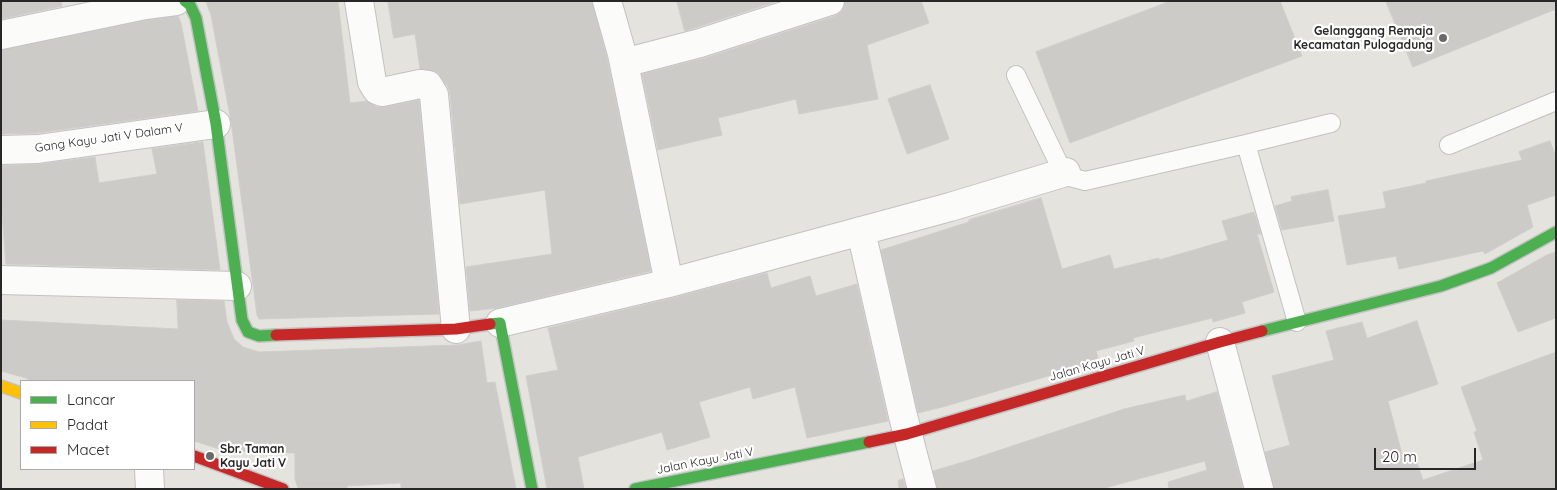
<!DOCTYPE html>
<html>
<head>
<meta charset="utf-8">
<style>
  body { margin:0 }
  #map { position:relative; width:1557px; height:490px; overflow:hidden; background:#e4e3de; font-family:Quicksand,sans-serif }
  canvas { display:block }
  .frame { position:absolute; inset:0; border:2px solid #272727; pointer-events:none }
  .legend { position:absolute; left:20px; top:380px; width:175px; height:90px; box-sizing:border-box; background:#fff; border:1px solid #a9a9a9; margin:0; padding:6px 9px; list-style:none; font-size:15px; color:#272727 }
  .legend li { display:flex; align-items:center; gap:10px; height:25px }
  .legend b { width:25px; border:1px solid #a9a9a9 }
  .scale { position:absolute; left:1374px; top:448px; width:102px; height:22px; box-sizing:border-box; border:2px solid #272727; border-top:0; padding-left:6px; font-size:15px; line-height:18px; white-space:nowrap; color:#272727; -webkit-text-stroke:4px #fff; paint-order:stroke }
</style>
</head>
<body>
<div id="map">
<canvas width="1557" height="490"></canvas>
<div class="frame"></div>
<ul class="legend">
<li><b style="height:6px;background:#4caf50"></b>Lancar</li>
<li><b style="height:6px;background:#ffc107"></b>Padat</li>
<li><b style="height:6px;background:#c62828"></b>Macet</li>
</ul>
<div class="scale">20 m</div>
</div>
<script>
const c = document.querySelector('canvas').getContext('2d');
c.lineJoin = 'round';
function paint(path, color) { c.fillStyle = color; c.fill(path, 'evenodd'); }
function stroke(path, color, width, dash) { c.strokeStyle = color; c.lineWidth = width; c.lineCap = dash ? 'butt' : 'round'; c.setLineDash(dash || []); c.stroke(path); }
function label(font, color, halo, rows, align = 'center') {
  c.font = font + ' Quicksand,sans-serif'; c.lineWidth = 4.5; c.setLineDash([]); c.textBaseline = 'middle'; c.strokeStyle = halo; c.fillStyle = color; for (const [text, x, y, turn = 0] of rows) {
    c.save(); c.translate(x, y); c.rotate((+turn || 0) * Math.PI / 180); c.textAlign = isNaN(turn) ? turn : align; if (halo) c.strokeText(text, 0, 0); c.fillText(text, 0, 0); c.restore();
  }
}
const building = new Path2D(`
  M1 1H61L62 6 1 19Z
  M206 1H338L350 103 367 101 376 107H385L419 100 439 314 259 319 257 315 231 121 211 15Z
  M388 1H592L607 58 651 271 497 308 470 311 466 267 552 254 545 190 460 204 450 94 448 87 437 72 420 69 415 34 394 38Z
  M677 1H778L685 31Z
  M845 1H921L929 23 867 45 878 99 799 114 796 99 718 118 722 135 658 150 642 74 705 58 835 16 842 11Z
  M1171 1H1280L1302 56 1070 143 1036 52Z
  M1386 1H1556V9L1413 67Z
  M178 16 181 23 198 111 37 133 1 134V50L148 20Z
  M930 85 949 139 907 154 888 99Z
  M1550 141 1556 157V195L1527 205 1533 227 1485 254 1483 251 1399 269 1396 256 1347 265 1338 216 1386 208 1383 192 1426 183V181L1522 160 1519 152Z
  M203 142 220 270 6 264 1 199V166L40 164 95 157 99 183 157 174 152 149Z
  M1328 190 1334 221 1282 230 1275 206 1292 201 1291 197Z
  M1041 198 1062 269 1110 255 1114 269 1159 258V260L1228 240 1222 221 1254 212 1261 234H1257L1274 292 1242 302 1245 313 1213 322 1212 318 1133 338 1134 341 1096 351 1099 361 946 406 918 413 881 250 969 222V220Z
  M1556 252V318L1518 332 1497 283 1547 255Z
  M767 273 771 288 810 276 816 296 857 284 888 421 807 438 795 387 753 399 750 387 699 402 710 437 667 450 662 432 578 457 584 489H547L526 376 558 370 548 328 673 298Z
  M177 300 224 301 227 322 234 339 243 347 259 352 457 345 481 341 487 383 495 382 516 489H401V483L347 486V488H298L295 479V453L226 451 194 441V381H31L26 378 1 371V320L178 329Z
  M1417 321 1438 384 1388 401 1403 458 1414 454 1423 480 1483 460 1474 432 1477 431 1461 387 1556 352V489H1274L1265 452 1290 445 1272 376 1334 360 1326 331 1362 322 1367 338Z
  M1217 392 1243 489H1169L1168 482 1207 470 1205 461 1101 489H937L933 471 970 460 1124 409 1185 395 1186 401Z
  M903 479 906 489H899L898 481Z`);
paint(building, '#cccbc7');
stroke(building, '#cfceca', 1);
const lane = new Path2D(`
  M1016 75 1058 162 1070 177 1085 181 1246 144 1297 322
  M1246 144 1331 123
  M1449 145 1556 101`);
const street = new Path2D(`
  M359 1 372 82 377 90 382 92 420 84 428 85 434 95 456 329
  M607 1 622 54 669 283
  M1 35 145 5 176 1
  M624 63 700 43 830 1
  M1 150 38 149 216 124
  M861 231 903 416 922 489
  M1 280 237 286
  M500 323 669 283 950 207 1066 172
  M1220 342 1259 489
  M149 469 150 489`);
const fast = new Path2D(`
  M185 1 190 5 196 18 216 124 242 320 248 332 259 336 276 335
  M490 324 500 323 532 489
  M1262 331 1441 286 1491 268 1556 232
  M635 489 869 442`);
const slow = new Path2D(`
  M1 386 21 393`);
const jam = new Path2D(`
  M276 335 456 329 490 324
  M869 442 907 434 1220 342 1262 331
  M194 456 283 489`);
stroke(lane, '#c2c2c3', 20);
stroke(street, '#c2c2c3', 30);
stroke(fast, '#c2c2c3', 14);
stroke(slow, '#c2c2c3', 14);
stroke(jam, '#c2c2c3', 14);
stroke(lane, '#fbfbfa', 18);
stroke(street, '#fbfbfa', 28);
stroke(fast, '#4caf50', 11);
stroke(slow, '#ffc107', 11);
stroke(jam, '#c62828', 11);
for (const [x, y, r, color] of [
  [1443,38,5,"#696967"],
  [210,456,5,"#696967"]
]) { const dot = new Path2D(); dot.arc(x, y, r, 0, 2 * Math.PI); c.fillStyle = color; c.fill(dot); stroke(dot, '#fff', 2); }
label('bold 12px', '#272727', '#fff', [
  ["Gelanggang Remaja",1433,31],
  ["Kecamatan Pulogadung",1433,45],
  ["Sbr. Taman",220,449,"left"],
  ["Kayu Jati V",220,463,"left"]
], 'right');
label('12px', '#272727', '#fff', [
  ["Gang Kayu Jati V Dalam V",109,138,-8],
  ["Jalan Kayu Jati V",1097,364,-16],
  ["Jalan Kayu Jati V",705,461,-11]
]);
</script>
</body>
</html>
